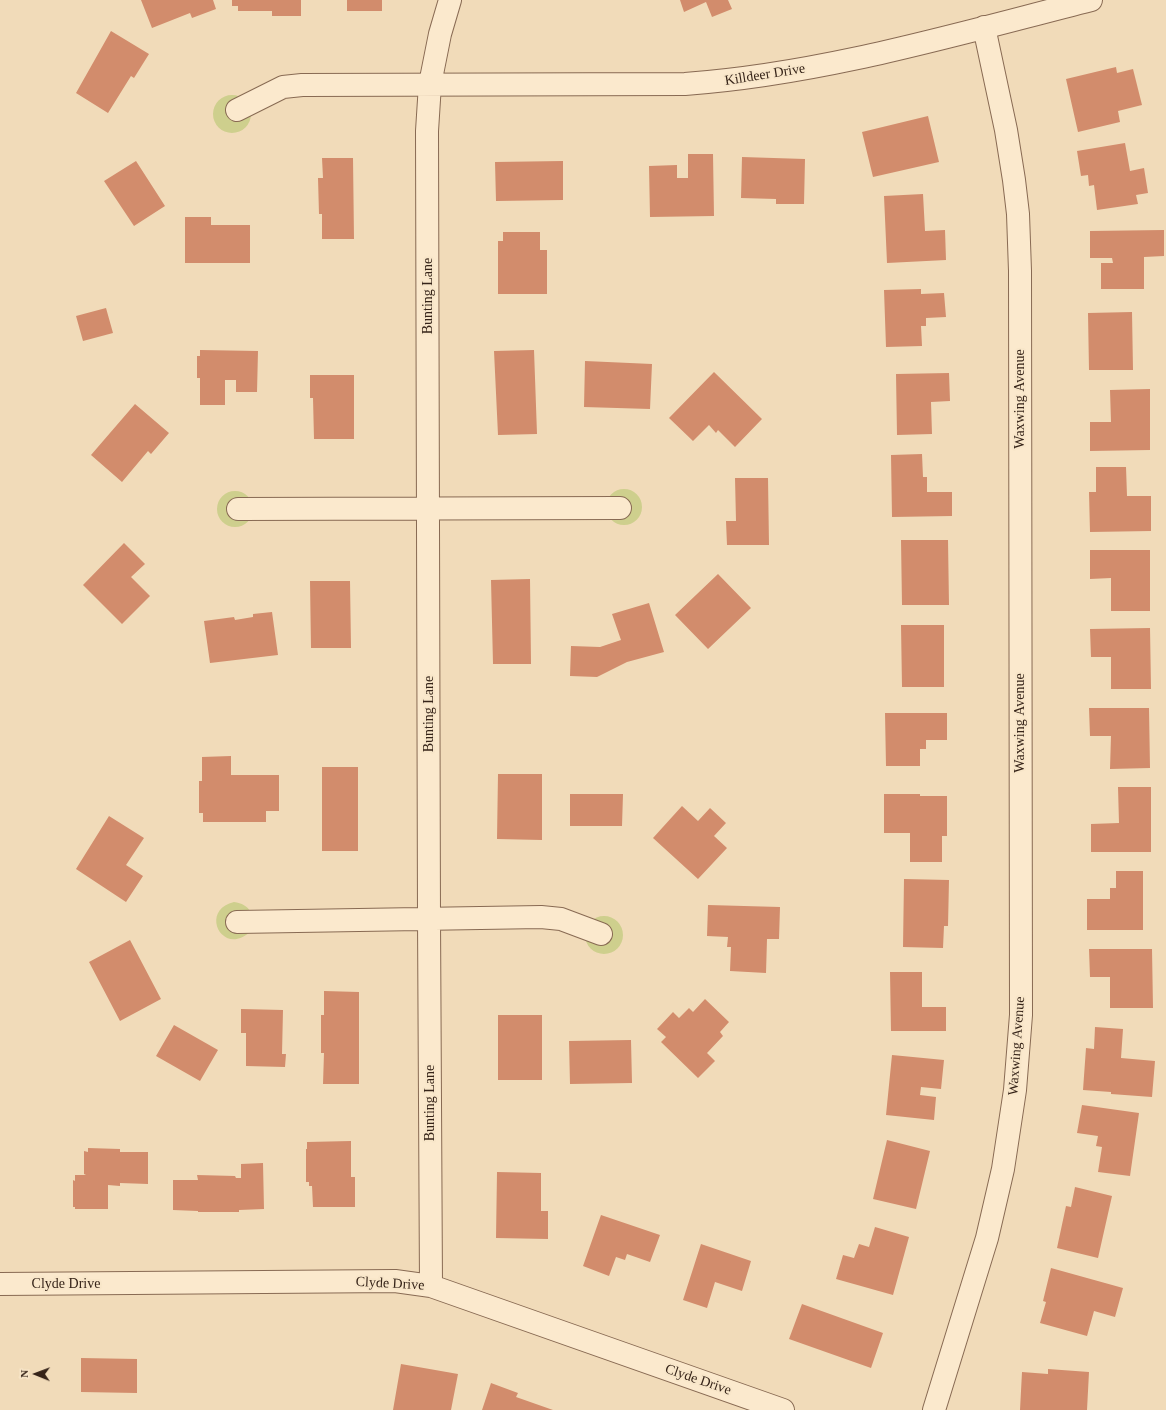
<!DOCTYPE html>
<html>
<head>
<meta charset="utf-8">
<style>
  body { margin:0 }
  #map { position:relative; width:1166px; height:1410px; overflow:hidden; background:#f1dbb9; font-family:"Times New Roman",serif }
  canvas { display:block }
  .north { position:absolute; left:16px; top:1354px; width:40px; height:40px; -webkit-text-stroke:3px #f8e6c9; paint-order:stroke; rotate:271deg; font-size:11px; font-weight:700; line-height:16px; text-align:center; color:#362419 }
  .north::after { content:''; display:block; margin:auto; width:14px; height:18px; background:#362419; clip-path:polygon(50% 0,100% 100%,50% 72%,0 100%) }
</style>
</head>
<body>
<div id="map">
<canvas width="1166" height="1410"></canvas>
<div class="north">N</div>
</div>
<script>
const c = document.querySelector('canvas').getContext('2d');
c.lineJoin = 'round';
function paint(path, color) { c.fillStyle = color; c.fill(path, 'evenodd'); }
function stroke(path, color, width, dash) { c.strokeStyle = color; c.lineWidth = width; c.lineCap = dash ? 'butt' : 'round'; c.setLineDash(dash || []); c.stroke(path); }
function label(font, color, halo, rows, align = 'center') {
  c.font = font + ' "Times New Roman",serif'; c.lineWidth = 4; c.setLineDash([]); c.textBaseline = 'middle'; c.strokeStyle = halo; c.fillStyle = color; for (const [text, x, y, turn = 0] of rows) {
    c.save(); c.translate(x, y); c.rotate((+turn || 0) * Math.PI / 180); c.textAlign = isNaN(turn) ? turn : align; if (halo) c.strokeText(text, 0, 0); c.fillText(text, 0, 0); c.restore();
  }
}
paint(new Path2D(`
  M213 114a19 19 0 1 1 38 0a19 19 0 1 1-38 0Z
  M606 507a18 18 0 1 1 36 0a18 18 0 1 1-36 0Z
  M217 509a18 18 0 1 1 36 0a18 18 0 1 1-36 0Z
  M234 902C242 903 247 906 251 912L250 932C222 957 199 910 234 902Z
  M585 935a19 19 0 1 1 38 0a19 19 0 1 1-38 0Z`), '#cecf8d');
paint(new Path2D(`
  M141 0H213L216 9 192 18 190 13 152 28Z
  M232 0H301V16H272V11H238V6H232Z
  M347 0H382V11H347Z
  M680 0H728L732 9 712 17 706 2 684 12Z
  M111 31 149 54 134 78 131 76 108 113 76 93Z
  M1116 67 1117 73 1133 69 1142 105 1118 111 1120 122 1078 132 1066 79Z
  M928 116 939 162 873 177 862 132Z
  M1125 143 1130 171 1144 168 1148 193 1136 195 1138 204 1097 210 1094 185 1089 186 1088 175 1081 176 1077 151Z
  M688 154H713L714 216 650 217 649 166 677 165V178H688Z
  M742 157 805 159 804 204H776V199L741 198Z
  M322 158H353L354 239H322V214H319L318 178H323Z
  M136 161 165 206 134 226 104 181Z
  M563 161V200L496 201 495 162Z
  M923 194 925 231 945 230 946 260 887 263 884 196Z
  M185 217H211V225H250V263H185Z
  M1164 230V256L1144 257V289H1101V263H1113L1112 258H1090V231Z
  M503 232H540V250H547V294H498V241H503Z
  M921 289V294L944 293 946 317 926 318V326H921L922 346 886 347 884 290Z
  M106 308 113 333 83 341 76 316Z
  M1132 312 1133 370H1089L1088 313Z
  M200 350 258 351 257 392H236V380H225V405H200V378H197V356H200Z
  M534 350 537 434 498 435 494 351Z
  M585 361 652 364 650 409 584 407Z
  M714 372 762 419 735 447 718 430 716 433 709 425 693 441 669 418Z
  M949 373 950 401 931 402 932 434 897 435 896 374Z
  M310 375H354V439H314L313 398H310Z
  M1150 389V450L1090 451V422H1111L1110 390Z
  M135 404 169 433 151 454 148 451 122 482 91 455Z
  M922 454 923 477H927V492H952V516L892 517 891 455Z
  M1096 467H1126L1127 496H1151V531L1090 532 1089 492H1096Z
  M735 478H768L769 545H727L726 521H736Z
  M901 540H948L949 605H902Z
  M124 543 145 564 131 577 150 596 122 624 83 585Z
  M1090 550H1150V611H1111V578L1090 579Z
  M718 574 751 608 708 649 675 615Z
  M530 579 531 664H493L491 580Z
  M310 581H350L351 648H311Z
  M649 603 664 652 627 662 597 677 570 676 571 646 600 647 621 640 612 614Z
  M272 612 278 655 210 663 204 621 234 617 235 620 253 617V614Z
  M901 625H944V687H902Z
  M1150 628 1151 689H1111V657H1091L1090 629Z
  M1089 708H1149L1150 768 1110 769 1111 736H1090Z
  M885 713H947V740H926V749H920V766H886Z
  M231 756V775H279V811H266V822H203V813H199V781H202V757Z
  M322 767H358V851H322Z
  M498 774H542V840L497 839Z
  M1118 787H1151V852H1091V824L1119 823Z
  M570 794H623L622 826H570Z
  M884 794H920V796H947V836H942V862H910V833H884Z
  M682 806 698 821 710 808 726 823 714 836 727 848 698 879 653 838Z
  M109 816 144 838 126 865 143 876 126 902 76 869Z
  M1116 871H1143V930H1087V899H1110V888H1116Z
  M904 879 949 880 948 926H944L943 948 903 947Z
  M708 905 780 907 779 939H767L766 973 730 971 731 947H727L728 937 707 936Z
  M130 940 161 999 120 1021 89 962Z
  M1089 949H1152L1153 1008H1110V977H1090Z
  M890 972H922V1007H946V1031H891Z
  M324 991 359 992V1084H323L324 1053H321V1015H324Z
  M705 999 729 1022 720 1032 723 1036 707 1053 715 1061 698 1078 661 1042 666 1037 657 1029 673 1012 679 1018 689 1008 693 1012Z
  M241 1009 283 1010 282 1054H286L285 1067 246 1066V1033H241Z
  M498 1015H542V1080H498Z
  M174 1025 218 1050 200 1081 156 1056Z
  M1095 1027 1123 1029 1121 1058 1155 1061 1152 1097 1111 1094V1092L1083 1090 1086 1048 1094 1049Z
  M631 1040 632 1083 570 1084 569 1041Z
  M892 1055 944 1060 941 1089 921 1087 920 1095 936 1097 934 1120 886 1115Z
  M1082 1105 1139 1113 1130 1176 1098 1172 1102 1147 1096 1146 1098 1136 1077 1133Z
  M887 1140 930 1151 916 1209 873 1199Z
  M351 1141V1177H355V1207H313L312 1186H309V1182H306V1149H307V1142Z
  M88 1148 120 1149V1152H148V1184L120 1183V1186L108 1185V1209H75V1207H73V1180L75 1181V1175H86L84 1174V1151L88 1152Z
  M263 1163 264 1209 239 1210V1212H198V1211L173 1210V1180H198L197 1175 235 1176 236 1178H241V1164Z
  M497 1172 541 1173V1211H548V1239L496 1238Z
  M1075 1187 1112 1196 1098 1258 1057 1248 1066 1206 1071 1207Z
  M601 1215 660 1235 650 1262 627 1254 625 1260 616 1257 609 1276 583 1266Z
  M875 1227 909 1237 893 1295 836 1279 843 1255 854 1258 859 1244 869 1247Z
  M701 1244 751 1261 742 1291 715 1282 707 1308 683 1300Z
  M1051 1268 1123 1288 1115 1317 1094 1311 1087 1336 1040 1323 1046 1302 1043 1301Z
  M802 1304 883 1333 871 1368 789 1339Z
  M81 1358 137 1359V1393L81 1392Z
  M401 1364 458 1374 451 1410H393Z
  M1048 1369 1089 1372 1087 1410H1020L1022 1372 1048 1374Z
  M491 1383 518 1393 516 1397 553 1410H482Z`), '#d28c6c');
const minor = new Path2D(`
  M237 110 283 87 302 85 685 84C823 74 957 34 1091 0
  M238 509 620 508
  M237 922 541 917 561 919 601 934
  M0 1284 395 1281 431 1286 783 1410
  M431 1286 429 919 427 131 430 84 440 34 450 0
  M934 1410 987 1238 1003 1169 1015 1090 1021 1015 1020 271 1018 214 1014 180 1006 130 984 27`);
stroke(minor, '#886a53', 24);
stroke(minor, '#fbe9cd', 22);
label('14px', '#362419', '#f8e6c9', [
  ["Killdeer Drive",765,75,-9],
  ["Bunting Lane",428,296,-90],
  ["Waxwing Avenue",1020,399,-90],
  ["Bunting Lane",429,714,-90],
  ["Waxwing Avenue",1020,723,-90],
  ["Waxwing Avenue",1017,1046,-86],
  ["Bunting Lane",430,1103,-90],
  ["Clyde Drive",66,1284],
  ["Clyde Drive",390,1284,3],
  ["Clyde Drive",698,1380,19]
]);
</script>
</body>
</html>
